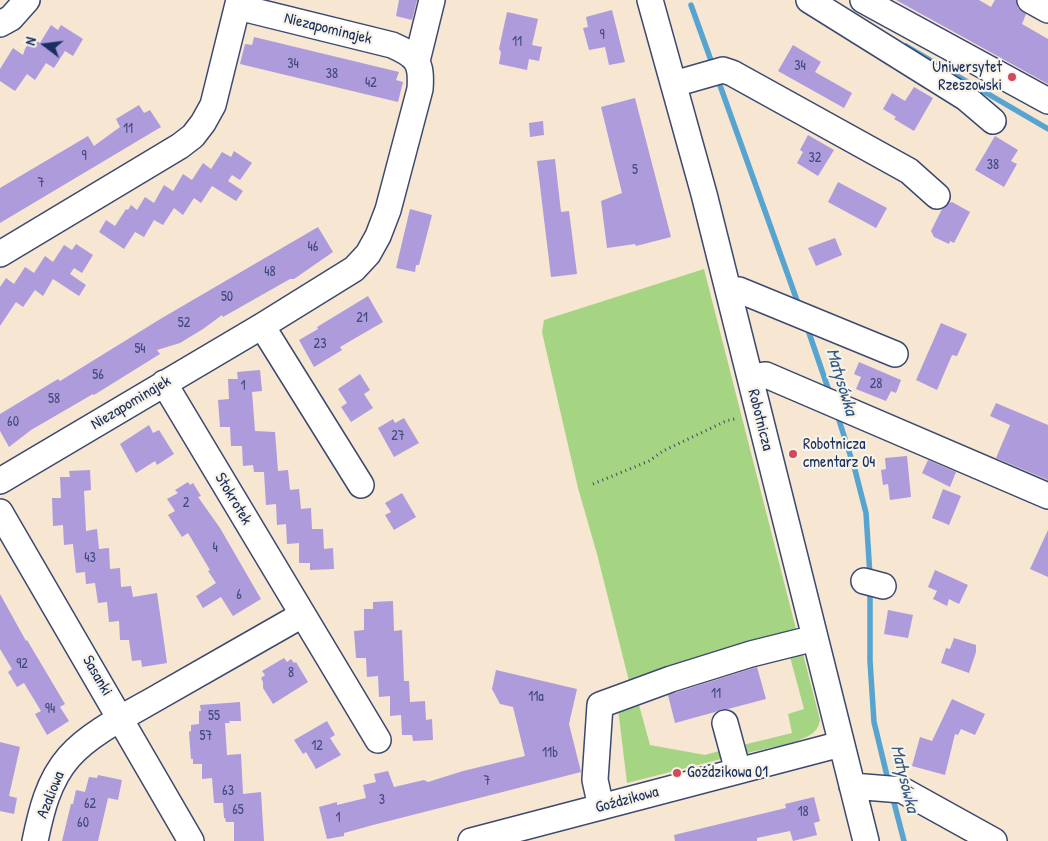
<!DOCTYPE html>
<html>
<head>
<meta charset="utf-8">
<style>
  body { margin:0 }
  #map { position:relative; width:1048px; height:841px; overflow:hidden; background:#f6e6d2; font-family:"Patrick Hand",sans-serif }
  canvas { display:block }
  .north { position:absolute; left:20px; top:20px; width:50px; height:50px; -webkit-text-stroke:4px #f7f3e8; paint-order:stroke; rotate:285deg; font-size:14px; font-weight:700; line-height:20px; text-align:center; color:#1b2f5e }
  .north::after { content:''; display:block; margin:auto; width:18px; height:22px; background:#1b2f5e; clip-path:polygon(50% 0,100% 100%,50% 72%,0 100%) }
</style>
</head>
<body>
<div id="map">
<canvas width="1048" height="841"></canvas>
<div class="north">N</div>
</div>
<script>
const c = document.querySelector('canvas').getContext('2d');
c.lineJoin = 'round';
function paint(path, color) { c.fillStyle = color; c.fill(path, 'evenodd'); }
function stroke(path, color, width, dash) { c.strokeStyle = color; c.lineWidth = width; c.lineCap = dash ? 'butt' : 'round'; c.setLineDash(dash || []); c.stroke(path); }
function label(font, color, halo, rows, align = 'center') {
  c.font = font + ' "Patrick Hand",sans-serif'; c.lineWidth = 4.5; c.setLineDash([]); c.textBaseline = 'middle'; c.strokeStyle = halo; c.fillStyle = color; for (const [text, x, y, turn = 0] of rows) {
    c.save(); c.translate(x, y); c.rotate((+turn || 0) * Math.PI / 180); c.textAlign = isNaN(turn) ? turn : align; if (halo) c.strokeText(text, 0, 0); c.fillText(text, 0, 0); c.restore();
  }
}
paint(new Path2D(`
  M704 269 797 633 630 685 597 554 578 488 542 332 544 320Z
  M802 650 820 720C819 724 818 728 815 731 804 743 765 748 748 753L744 751 743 745 792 733 788 714 804 709 789 653Z
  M636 694 650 745 705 755 726 749 725 758 627 783 617 700Z`), '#a5d482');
stroke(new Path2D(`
  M691 5 713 66
  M906 46 1048 129
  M717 77 799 306
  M807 327 830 394
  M837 414 855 470 866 513 870 576
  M870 590V661L874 722 889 784
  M892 795 904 841`), '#57a4d0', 5.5);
paint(new Path2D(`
  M399 0H417L412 20 396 16Z
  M896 0H979L991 7 995 0H1016L1018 8 1026 14 1022 24 1048 39V84Z
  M612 10 625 62 609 65 605 47 589 50 583 28 588 27 586 17Z
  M507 12 538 19 532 45 542 47 539 61 529 59 527 70 499 64 501 52 499 49Z
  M51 25 58 30 61 25 83 39 73 56 65 51 54 68 46 63 35 80 27 74 15 91 0 81V69L13 48 23 55 25 49 32 37 40 43Z
  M254 37 399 72 396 80 403 82 398 102 240 64 245 44 252 45Z
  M793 45 821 62 815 72 852 93 844 108 778 71Z
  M914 87 933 98 914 131 894 119 896 117 883 109 892 93 905 101Z
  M635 98 671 237 636 246 635 244 607 248 601 201 622 193 601 107Z
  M139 105 144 113 150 110 161 127 0 223V188L88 136 94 146 120 127 116 119Z
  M543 121 544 135 530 137 529 123Z
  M808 135 834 150 818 176 797 163 803 152 800 150Z
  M995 136 1018 150 1011 161 1017 164 1004 187 975 170Z
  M234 151 252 163 240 180 232 175 228 181 243 191 236 201 212 186 201 203 194 198 183 215 174 208 163 225 154 220 144 237 135 232 124 249 99 232 106 220 115 226 126 209 128 210 131 205 137 210 145 197 154 203 164 185 173 191 183 174 192 180 203 163 211 169 222 152 231 157Z
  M555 159 561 212 569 211 577 274 551 277 537 161Z
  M838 182 887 208 876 228 828 202Z
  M952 202 970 212 954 243 950 241 949 244 934 237 931 231 942 209 949 203Z
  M410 209 432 215 419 265H416L415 272 396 268Z
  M318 227 333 252 294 279H290L223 317 222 315 203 329 180 343 157 350 160 354 94 395 93 394 31 430 9 447 0 431V414L58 379 60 381 162 318Z
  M835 238 842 255 816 266 808 248Z
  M76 244 93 255 82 273 74 268 70 274 86 285 79 296 53 279 43 296 35 290 23 307 16 302 0 326V287L6 278 14 284 25 267 34 273 45 256 53 262 64 245 72 250Z
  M368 296 383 322 340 347 342 350 314 367 299 340 318 329 317 327Z
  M941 323 967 334 957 356 952 355 937 390 916 380Z
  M859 362 901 380 896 393 891 391 886 401 856 389 861 377 854 374Z
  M260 370 262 391 252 392 255 431 275 432 278 471 288 470 290 490 299 489 301 509 311 508 312 529H323L324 549 333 548 334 569 310 570V563H299V543L287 544 286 524 277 525 276 504 266 505 264 472H254L253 465 243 466 242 446H231L230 427H220L218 400 229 399 228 379H238L237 372Z
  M360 374 370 390 364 394 373 408 351 422 341 407 347 403 338 389Z
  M996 403 1048 425V480L996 458 1010 425 990 416Z
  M404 418 419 443 394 457 378 428 393 419 395 423Z
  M149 425 153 433 159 430 174 454 157 465 155 461 136 473 120 444Z
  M907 456 911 497 890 500 888 484 883 485 881 470 886 469 885 458Z
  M928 460 956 472 950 487 922 473Z
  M90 470 91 490 84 491 86 531 97 529 99 549 109 548 110 569 120 568 121 587 131 586 133 597 157 593 167 663 142 667 141 660 132 661 129 640H120L119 621 109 622 107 602 98 603 95 583 86 584 85 572 76 573 73 544 64 545 63 525 53 526 52 498H61L60 477H70L69 471Z
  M188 482 190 485 193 483 201 496 198 497 220 528 261 599 233 616 221 597 203 608 196 596 216 583 208 571 210 570 188 533 182 537 168 515 175 511 167 499 178 493 175 490Z
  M943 489 961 496 949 525 932 518Z
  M402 493 416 517 394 530 385 515 391 512 385 503Z
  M1048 530V577L1030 569Z
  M935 570 968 585 959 604 949 599 947 606 933 599 937 591 928 587Z
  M0 594 26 641 27 640 65 704 60 707 69 721 47 735 35 714 41 711 24 683 17 687 8 672 12 669 0 649Z
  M393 601 394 631 402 630 404 681H409L410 702 425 701 426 720 432 719 433 740 413 741 412 735H402L401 715 390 716V696L379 697 378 676 367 677 366 658H356L354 631 364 630V609H373V602Z
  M888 610 913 615 908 638 884 634Z
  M954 638 976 645V652L969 673 941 663 946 648 950 649Z
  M284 658 287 662 291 659 294 663 296 662 308 682 273 704 263 688V682L261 678 265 675 262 671Z
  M757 667 766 699 728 709H722L715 712 675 723 668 695Z
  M496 670 577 689 569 724 581 772 373 825 344 833V836L327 839 319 807 337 802V805L366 798 363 785 376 782 374 774 388 771 394 787 424 780 428 782 463 771 525 756 513 707 500 704 492 689Z
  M952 699 985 714 975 735 961 729 958 735 955 734 945 775 912 766 920 737 932 741Z
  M240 702 241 721H229L230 723H225L227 755 241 754 243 794 261 792 264 841H234V822H226L225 818H224L223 803H214L212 778 202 779V764H193V759H191L189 732 191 731V725L199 724V711H201L200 705Z
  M327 721 335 735 330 738 341 755 316 769 306 752 303 754 294 740Z
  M0 742 20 747 9 796 17 798 14 814 0 811Z
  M98 775 122 780 118 800 108 798 98 841H62L71 804H73L76 790 85 792 89 777 97 778Z
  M814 797 820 821 814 823 817 835 793 841 790 831 757 838V841H675L674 835 786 808 785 804Z`), '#ad9bdb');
const minor = new Path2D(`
  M650 0 704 194 866 841
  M809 0 966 98 993 121
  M863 0 1048 101
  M1030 0 1048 10
  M0 24 11 18 27 0
  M417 61 432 0
  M674 84 723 70 732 73 909 171 937 196
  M0 254 180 146 193 136 203 123 213 105 239 0
  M728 290H739L895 354
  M262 326 361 485
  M750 377 766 375 1048 496
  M164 383 378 740
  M0 481 262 326 354 269 368 254 378 236 388 210 420 89C422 62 417 56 392 45L238 7
  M0 512 191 841
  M864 581 883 586
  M725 723 738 771
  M852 786 902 790 994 841
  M601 807 595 780 600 705 671 679 751 654 815 638
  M35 841C41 812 48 781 69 757 91 732 131 713 160 696 207 669 255 642 302 615
  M471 841 841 744`);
stroke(minor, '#3c4a6f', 28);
stroke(new Path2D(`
  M593 484 649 461 663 451 726 421 738 418`), '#3c4a6f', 3, [1, 4]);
stroke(minor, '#fff', 25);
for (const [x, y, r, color] of [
  [1012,77,5,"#d1495b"],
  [793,454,5,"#d1495b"],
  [677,773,5,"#d1495b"]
]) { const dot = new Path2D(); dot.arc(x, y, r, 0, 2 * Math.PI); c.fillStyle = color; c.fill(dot); stroke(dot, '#f7f3e8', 2); }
label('14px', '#404a7d', null, [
  ["9",602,35],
  ["11",517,42],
  ["34",293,64],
  ["34",800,66],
  ["38",332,74],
  ["42",371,83],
  ["11",128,129],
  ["9",84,156],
  ["32",815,158],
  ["38",993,165],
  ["5",635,170],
  ["7",41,183],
  ["46",313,247],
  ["48",270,272],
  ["50",227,297],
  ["21",362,318],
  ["52",184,323],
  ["23",320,344],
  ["54",140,349],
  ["56",98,375],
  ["28",876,384],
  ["1",243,386],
  ["58",54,399],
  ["60",13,422],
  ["27",398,436],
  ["2",186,503],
  ["4",215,548],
  ["43",90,558],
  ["6",239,595],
  ["92",22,664],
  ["8",291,673],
  ["11",716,694],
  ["11a",536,697],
  ["94",50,709],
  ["55",214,716],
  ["57",206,736],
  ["12",317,746],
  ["11b",550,753],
  ["7",487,781],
  ["63",228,791],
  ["3",382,800],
  ["62",90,804],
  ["65",238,810],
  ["18",803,812],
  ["1",338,818],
  ["60",83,823]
]);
label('16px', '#1b2f5e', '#f7f3e8', [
  ["Niezapominajek",328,29,14],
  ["Niezapominajek",131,403,-31],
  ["Robotnicza",760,420,76],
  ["Stokrotek",233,499,59],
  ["Sasanki",97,676,60],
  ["Azaliowa",51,795,-68],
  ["Goździkowa",627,800,-15]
]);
label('16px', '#1b2f5e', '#f7f3e8', [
  ["Uniwersytet",1002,68,"right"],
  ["Rzeszowski",1002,86,"right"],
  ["Robotnicza",803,445],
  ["cmentarz 04",803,463],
  ["Goździkowa 01",687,773]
], 'left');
label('italic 18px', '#305886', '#f7f3e8', [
  ["Matysówka",841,382,73],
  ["Matysówka",904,779,76]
]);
</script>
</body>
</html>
